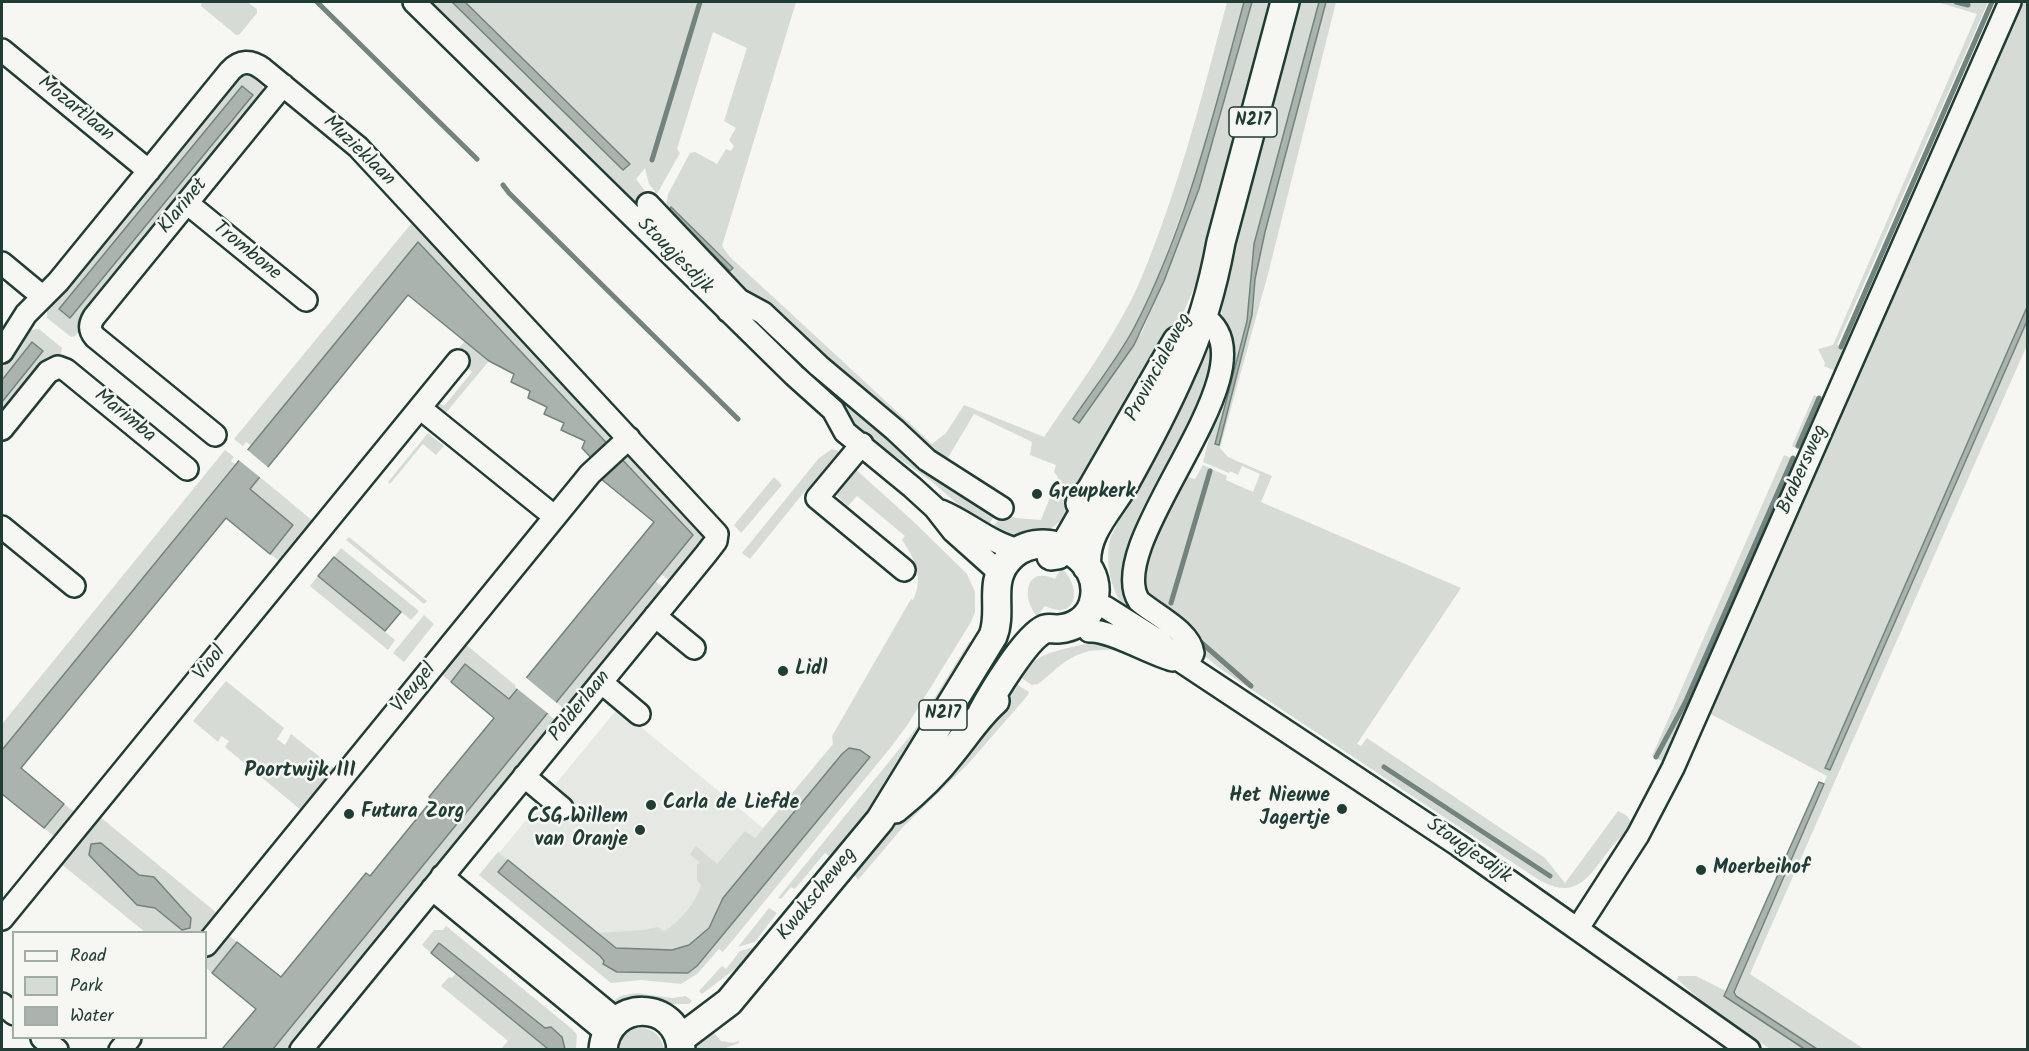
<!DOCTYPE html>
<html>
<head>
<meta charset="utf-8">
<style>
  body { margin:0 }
  #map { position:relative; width:2029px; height:1051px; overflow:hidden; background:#f6f6f2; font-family:Kalam,sans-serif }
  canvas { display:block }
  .frame { position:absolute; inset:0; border:3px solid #1f3d34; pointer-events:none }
  .legend { position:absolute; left:12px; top:931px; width:195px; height:108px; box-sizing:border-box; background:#f6f6f2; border:2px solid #a0aca6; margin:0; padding:8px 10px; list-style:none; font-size:18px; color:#1f3d34 }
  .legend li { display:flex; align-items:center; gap:12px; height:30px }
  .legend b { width:30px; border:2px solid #a0aca6 }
</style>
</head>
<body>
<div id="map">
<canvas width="2029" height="1051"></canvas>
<div class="frame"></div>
<ul class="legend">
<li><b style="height:8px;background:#f6f6f2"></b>Road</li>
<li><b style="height:16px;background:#d6dbd6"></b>Park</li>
<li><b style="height:16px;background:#aab3ae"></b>Water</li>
</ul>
</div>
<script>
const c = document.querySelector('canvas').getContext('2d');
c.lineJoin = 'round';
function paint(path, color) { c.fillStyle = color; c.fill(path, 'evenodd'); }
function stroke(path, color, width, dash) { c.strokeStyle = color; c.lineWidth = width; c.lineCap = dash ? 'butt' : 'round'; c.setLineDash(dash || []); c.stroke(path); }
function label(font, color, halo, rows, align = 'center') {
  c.font = font + ' Kalam,sans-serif'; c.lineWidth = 5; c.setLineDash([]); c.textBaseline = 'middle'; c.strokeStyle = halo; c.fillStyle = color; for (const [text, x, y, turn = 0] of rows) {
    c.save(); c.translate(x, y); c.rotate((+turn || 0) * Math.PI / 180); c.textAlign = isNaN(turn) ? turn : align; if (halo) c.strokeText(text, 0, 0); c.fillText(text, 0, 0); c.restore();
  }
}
paint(new Path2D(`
  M618 708 763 828 754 839 745 831 717 913 616 948 499 853Z`), '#e6e8e4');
paint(new Path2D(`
  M202 2H247L257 9V13L239 35H236L201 6Z
  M427 2H452L623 170 629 163 465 2H796L722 246 730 257 932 444 946 433 964 405 1044 437C1073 394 1104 352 1128 306 1141 282 1150 256 1160 230 1187 156 1207 78 1227 2H1244L1195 177 1159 274 1133 330 1079 422 1142 332 1180 240 1215 136 1252 2H1276L1214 232 1195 286 1170 343 1067 514C1055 528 1037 540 1018 539 1009 539 999 534 990 531L1004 513 1015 518 1041 520 1058 477 1054 472 1056 465 1030 455 1032 442 974 414 946 461 879 401 749 295 665 212 668 194 690 153 695 152 717 164 726 149 731 151 734 146 729 140 736 128 724 121 747 48 713 32 677 149 680 153 657 194 649 184 645 168 636 179 718 288ZM671 208 732 268 730 271 669 211Z
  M1295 2H1319L1254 244 1247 321 1215 443 1219 444 1252 315 1255 279 1265 232 1326 2H1336L1268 274 1220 448 1228 457 1272 476 1261 502 1461 588 1357 744 1361 746 1367 738 1545 858 1565 883 1618 811 1627 816 1633 825C1627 833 1620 837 1613 845 1590 874 1578 904 1536 878L1222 670 1206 657 1197 644 1146 603 1136 583 1179 475 1195 479 1203 465 1227 476 1226 480 1253 492 1260 474 1242 466 1238 475 1230 471 1229 473 1203 462 1222 389 1227 347 1220 302 1233 231Z
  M1937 2H1988L1837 345 1844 348 1996 2H2003L1840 373 1824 366 1825 363 1818 349 1833 345 1977 14Z
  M2017 2H2027V307L1825 768 1830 770 2027 321V345L1750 974 1864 1049H1817L1736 996 1734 992 1827 776 1705 711Z
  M235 75 239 78 245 75 253 77 263 87 262 97 85 324 75 336 71 337 47 318V306ZM242 86 253 95 70 318 59 309Z
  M415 219 614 433V443H606L418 242 252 446 246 442 243 446 234 439Z
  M748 312 998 510 989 524 960 506 931 481 869 438 745 315Z
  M39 329 62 348 61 353 2 420V402L43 351 32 343 2 380V362L26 331Z
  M1207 337 1211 343 1215 374 1124 577 1128 597 1139 610 1133 619C1113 598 1104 568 1110 539Z
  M465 341 489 361 444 415 434 407 438 402 444 406 472 372 453 355Z
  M1814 395 1826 401 1800 450 1792 446Z
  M428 433 444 446 436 455 423 444 390 484 388 482Z
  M832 449 838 451 841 456 810 495 805 491 750 559 742 553 819 458Z
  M225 450 234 457 231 461 235 464 2 750V724Z
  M629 450 704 532 705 541 672 583 661 574 692 535 621 458Z
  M1784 455 1799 461 1667 764 1652 756Z
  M852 466 914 522 967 574 975 592V612L971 622 908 724 891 747 723 952 719 949 697 974 681 984 641 980 611 983 479 875 498 852 508 860 498 872 600 956 604 961 603 965 617 972 687 973 697 966 790 853 865 753C857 748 850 747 842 754L723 898 709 928 697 940 682 948 672 950 616 948 597 933 644 930 658 927 664 931C680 922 696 902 701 885L697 880V864L700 863 690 854 696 846 717 864 745 831 755 838 833 744 832 736 911 599 913 600C924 579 915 558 902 540L905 536 857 496 848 506 833 492Z
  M260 477 314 522 281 562 270 554 285 535 250 489Z
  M774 477 782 485 741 533 734 525Z
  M349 537 427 601 424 604 346 540Z
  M341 548 419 611 411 620 334 557Z
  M1061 568C1083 587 1077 622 1045 606L1037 616C1021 598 1025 565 1055 579Z
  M318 576 395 640 388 650 310 586Z
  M655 581 667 590 568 711 558 704 549 715 558 722 291 1049 273 1050Z
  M424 615 434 624 404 662 393 653Z
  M969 642 974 643 877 806 829 856 825 853 795 889 791 887 781 899 778 898 914 731Z
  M1101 642 1119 648C1109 651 1096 649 1086 652 1062 659 1056 671 1038 684L1032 685 1020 677C1035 657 1044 654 1068 648 1079 645 1089 643 1101 642Z
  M464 643 515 685 517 689 509 699 465 664 451 682 440 673Z
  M226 681 284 728 277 739 285 745 291 734 335 769 301 810 225 747 229 741 221 736 218 742 193 721Z
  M1016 684 1029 692 1028 695 968 764 903 827 858 880 853 873 869 846 984 727Z
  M64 804 76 813 56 838 44 828Z
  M99 816 218 914 203 932H145L60 863ZM101 843 139 875 182 930 155 908Z
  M435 907 319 1049 311 1050 429 908Z
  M769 908 777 913 755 942 738 947Z
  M446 926 572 1029 577 1035 576 1049H565L562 1037 551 1027 545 1029 439 943 431 953 422 945 434 930H443Z
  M227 934 237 942 212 973 206 968V960Z
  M758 946 748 959 702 994 699 991 722 966 726 969 740 951Z
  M456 973 548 1049H501L508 1041 441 986 449 977 452 978Z
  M1678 976H1696L1726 991 1724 996 1806 1049H1770L1708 1007 1677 979Z
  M637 993 672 998 686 996 692 1001 689 1004 606 1005 621 996Z
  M708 1026 721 1041 733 1043 739 1041V1043L723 1049 692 1050 701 1032Z
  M637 1028C652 1027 661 1035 664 1049H619C620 1038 626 1032 637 1028Z`), '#d6dbd6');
const water = new Path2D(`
  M452 2H465L630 164 623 170Z
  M1244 2H1252L1199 189 1164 281 1134 345 1079 423 1073 419C1093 389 1117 360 1134 328 1187 226 1214 112 1244 2Z
  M1319 2H1326L1265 232 1255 279 1252 315 1219 445 1215 444 1247 321 1254 244Z
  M242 86 253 95 70 318 59 309Z
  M671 207 733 268 730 271 668 211Z
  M418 242 693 535 273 1049H222L256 1009 212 973 237 942 281 977 366 873 370 876 432 800 429 797 494 718 451 682 465 664 509 699 654 522 601 479 606 474 582 448 585 441 561 430 564 423 544 414 547 407 528 398 530 391 511 382 514 374 489 361 408 295 250 489 293 525 270 554 226 518 21 768 64 804 44 828 2 794V750Z
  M2027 307V321L1830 770 1825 768Z
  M32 342 43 351 2 402V380Z
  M334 557 401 612 385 631 318 576Z
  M849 748 860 750 870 757 697 966 688 973 617 972 603 964 604 961 600 956 498 872 508 860 616 948 672 950 689 945 709 928 723 898 842 754Z
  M1819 782 1824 784 1734 992 1736 996 1817 1049 1806 1050 1724 996Z
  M101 843 139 875 154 877 191 918 190 928 182 930 155 908 137 905 89 855 91 844Z
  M439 943 545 1028 551 1027 562 1037 565 1049H548L431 953Z`);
paint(water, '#aab3ae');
stroke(water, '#72847d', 1.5);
paint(new Path2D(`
  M244 447 270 469 262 479 236 458Z
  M524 676 558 704 550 715 515 687Z`), '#f6f6f2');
stroke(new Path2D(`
  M317 2 477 159
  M1956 2 1968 5
  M652 160 700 2
  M503 185 509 193 738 419
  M1841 347 1992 2
  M1798 446 1819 398
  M1171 603 1210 471
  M1196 638 1251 686
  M1656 757 1685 703 1793 458
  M1384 767 1550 876`), '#72847d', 5);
const minor = new Path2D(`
  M414 2 794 375 833 410 845 432 912 487 935 508 953 531 1000 573
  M2 50 149 171
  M187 203 306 300
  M648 204 739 300
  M2 263 43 297
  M728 311 739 300 763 313 819 366 895 430 927 460 1002 508
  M2 352 26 314 58 282 230 71C240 60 251 60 263 69L358 147 717 534 716 541 706 554 301 1050
  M420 408 555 517
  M2 429 48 372 58 367 66 370 187 469
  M215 435 95 337C89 330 89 325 94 317L283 85
  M862 444 817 498 904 570
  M941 511C968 522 991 544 1020 550
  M2 527 74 586
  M1105 607 1159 641 1182 662 1458 845 1749 1050
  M655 616 694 648
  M1089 631C1109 629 1150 654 1173 660
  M1187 665 1193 653C1190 631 1155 615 1139 601 1100 541 1282 364 1202 316
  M601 682 639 714
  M524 776 562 808
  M442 876 617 1020
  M432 889 607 1033
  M2 919 458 361
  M1578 928 1638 835 1673 768 2010 2
  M206 945 590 474 629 438
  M2 1004 14 1014
  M42 1038 57 1050
  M120 1050 130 1038`);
const major = new Path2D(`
  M1080 503 1091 490 1177 341
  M1051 556 1058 555 1061 552 1084 512 1091 490
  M1087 567C1083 533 1111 508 1126 481 1146 445 1166 407 1182 370 1201 329 1213 286 1221 242L1285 2
  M895 809C916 792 936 773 952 752 966 735 978 716 995 701
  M680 1039 729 1002 880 820 993 636C1003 611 988 584 1007 561 1037 523 1108 554 1093 604 1088 619 1074 628 1058 629 1053 629 1049 628 1045 629 1026 637 992 694 982 713
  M603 1050C607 998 679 999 681 1050`);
stroke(minor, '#1f3d34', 26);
stroke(major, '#1f3d34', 32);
stroke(minor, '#f6f6f2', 21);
stroke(major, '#f6f6f2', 27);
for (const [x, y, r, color] of [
  [1037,494,6,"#1f3d34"],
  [783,671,6,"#1f3d34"],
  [651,805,6,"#1f3d34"],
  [1342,809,6,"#1f3d34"],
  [349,814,6,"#1f3d34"],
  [640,830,6,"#1f3d34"],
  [1701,870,6,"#1f3d34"]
]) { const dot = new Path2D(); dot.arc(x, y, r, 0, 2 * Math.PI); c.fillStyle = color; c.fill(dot); stroke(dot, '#f6f6f2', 2); }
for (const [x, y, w] of [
  [1253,122,48],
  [943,715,48]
]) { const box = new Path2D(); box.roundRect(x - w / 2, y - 15, w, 30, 4.5); c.fillStyle = '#f6f6f2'; c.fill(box); stroke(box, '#1f3d34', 1.5); }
label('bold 18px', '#1f3d34', null, [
  ["N217",1253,122],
  ["N217",943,715]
]);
label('20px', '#1f3d34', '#f6f6f2', [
  ["Mozartlaan",75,110,39],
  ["Muzieklaan",358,152,44],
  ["Klarinet",184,207,-51],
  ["Trombone",246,252,39],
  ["Stougjesdijk",674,257,45],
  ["Provincialeweg",1160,368,-62],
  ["Marimba",124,417,39],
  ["Brabersweg",1804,470,-66],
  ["Viool",211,664,-51],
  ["Vleugel",415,689,-51],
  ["Polderlaan",581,707,-51],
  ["Stougjesdijk",1468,852,35],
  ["Kwakscheweg",818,895,-51]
]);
label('bold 20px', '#1f3d34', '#f6f6f2', [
  ["Greupkerk",1049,494],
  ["Lidl",795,671],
  ["Het Nieuwe",1330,798,"right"],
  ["Jagertje",1330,821,"right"],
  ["Carla de Liefde",663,805],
  ["Futura Zorg",361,814],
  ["CSG Willem",628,819,"right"],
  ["van Oranje",628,842,"right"],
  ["Moerbeihof",1713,870]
], 'left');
label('bold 21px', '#1f3d34', '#f6f6f2', [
  ["Poortwijk III",300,772]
]);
</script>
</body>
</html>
